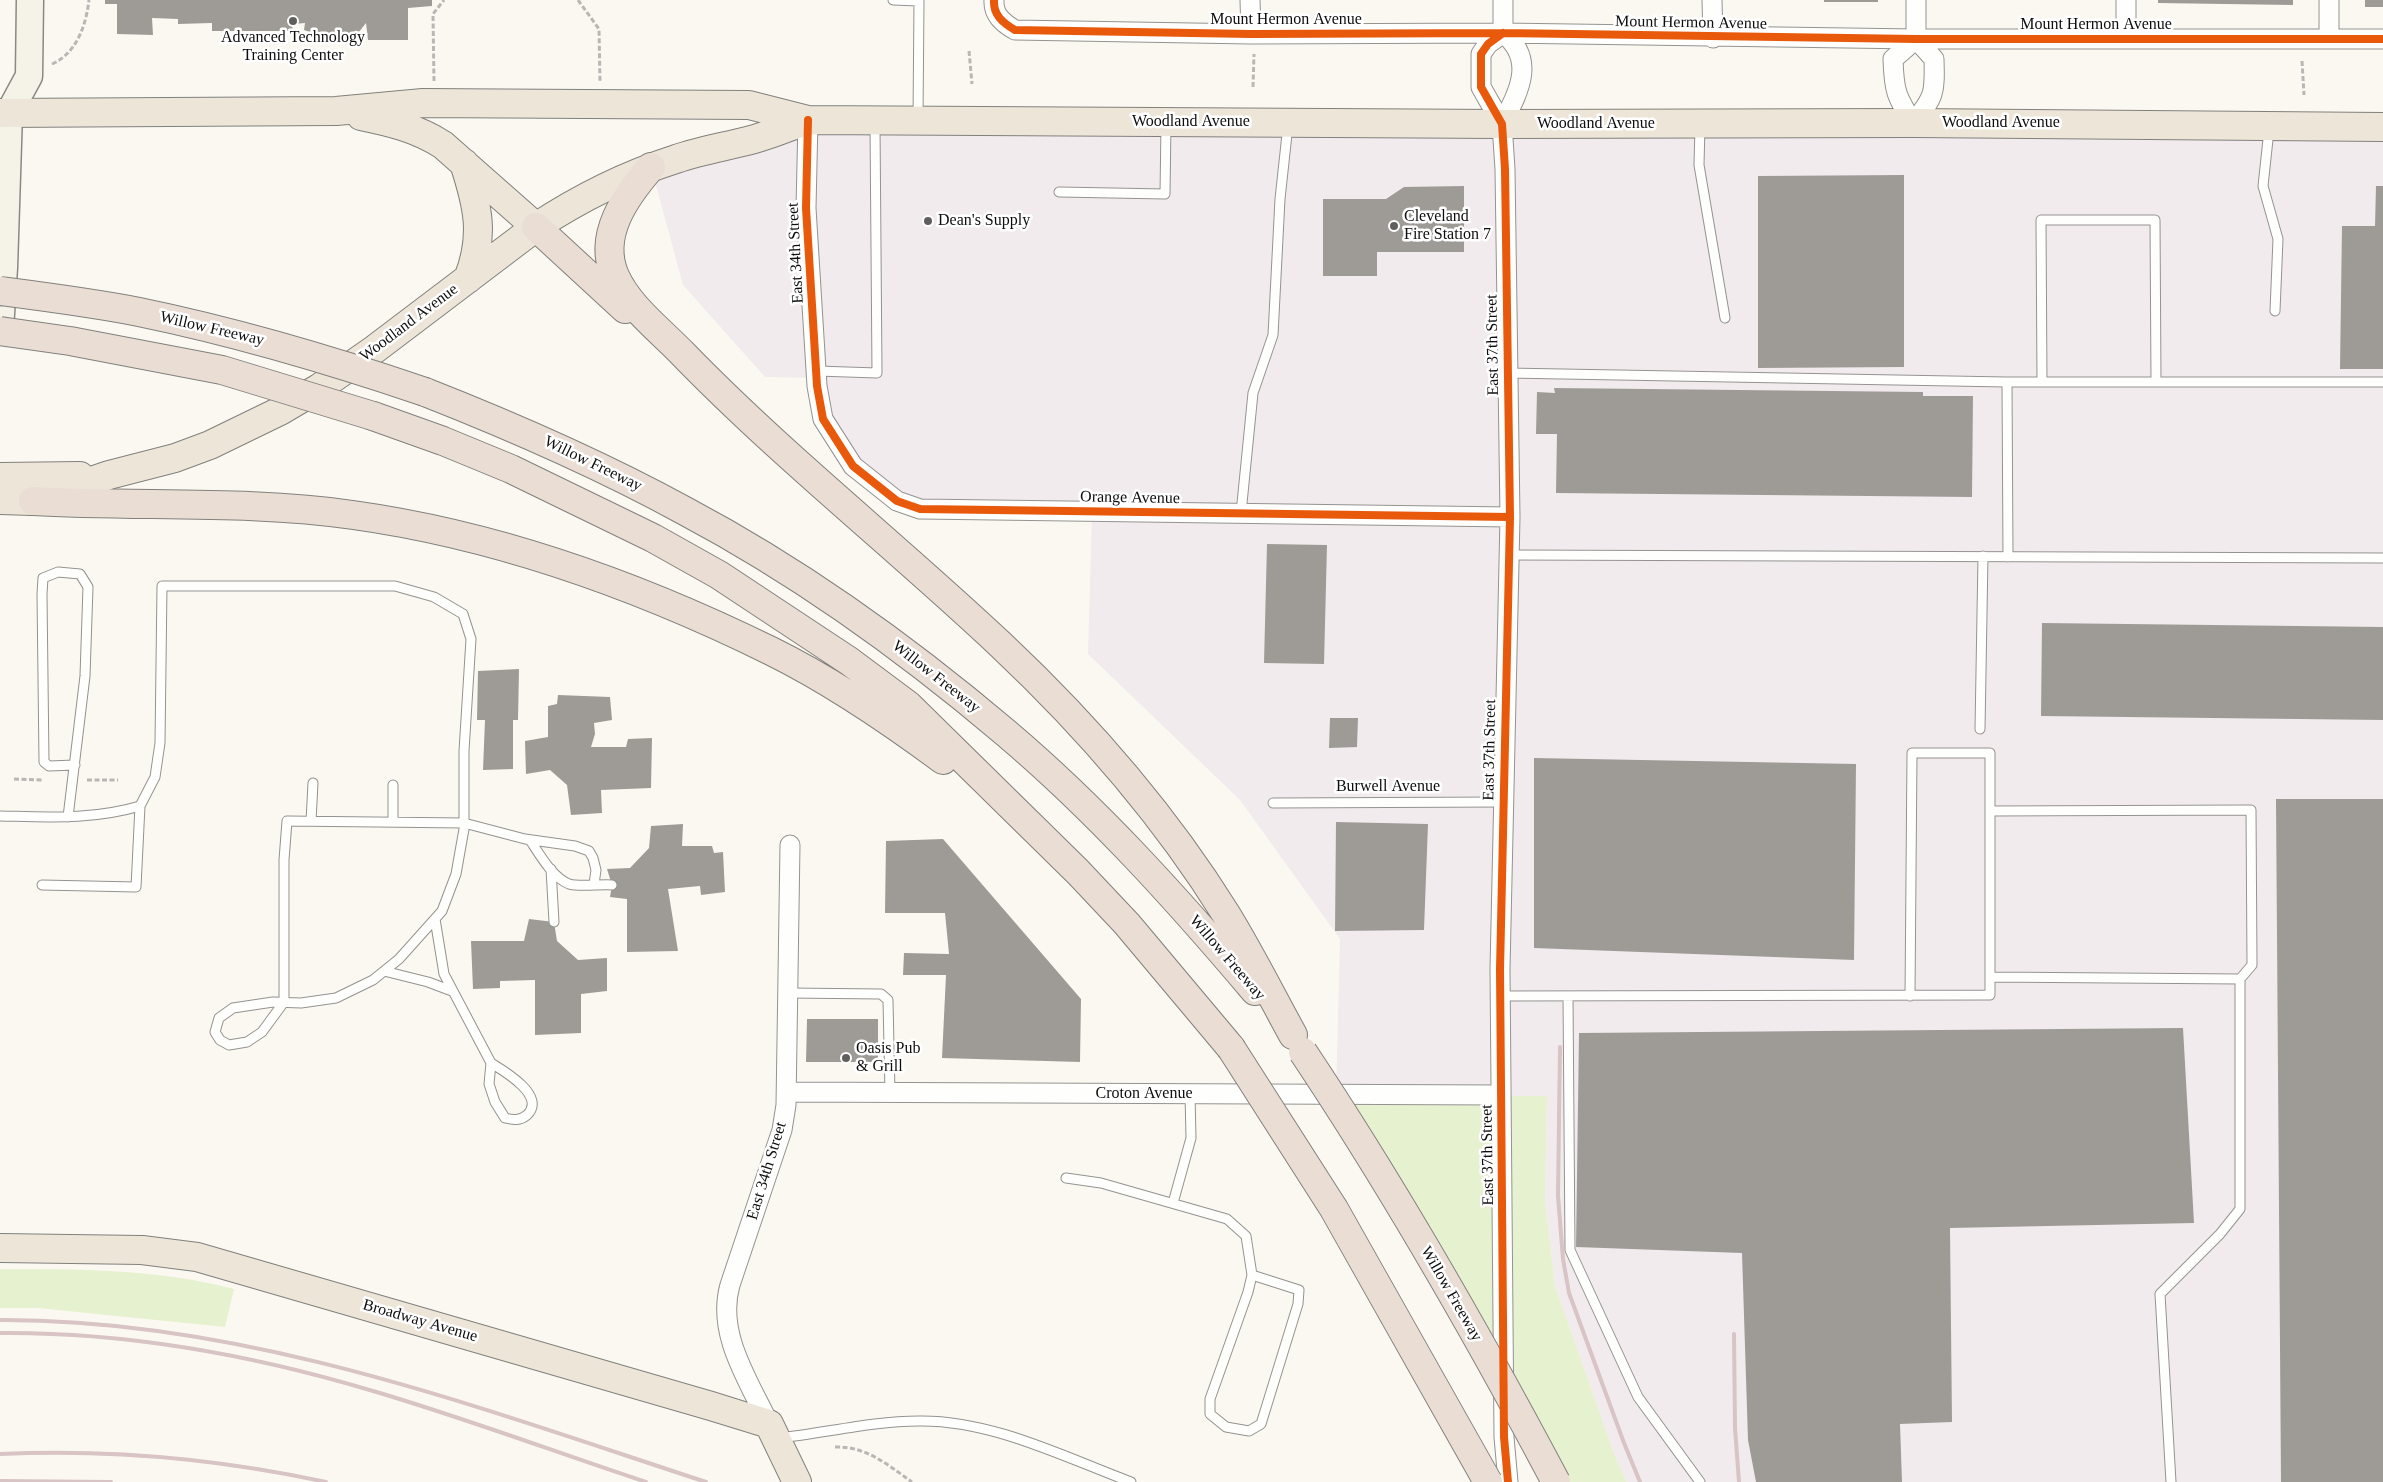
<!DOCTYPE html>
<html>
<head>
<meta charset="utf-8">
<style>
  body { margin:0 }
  canvas { display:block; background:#fbf8f1 }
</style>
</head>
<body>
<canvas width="2383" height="1482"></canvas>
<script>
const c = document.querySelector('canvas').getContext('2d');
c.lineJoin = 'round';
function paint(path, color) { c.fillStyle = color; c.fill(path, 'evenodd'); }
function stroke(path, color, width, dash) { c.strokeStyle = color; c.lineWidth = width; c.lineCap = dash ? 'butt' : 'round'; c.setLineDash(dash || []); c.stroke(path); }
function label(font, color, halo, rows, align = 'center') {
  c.font = font + ' Georgia,serif'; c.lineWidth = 5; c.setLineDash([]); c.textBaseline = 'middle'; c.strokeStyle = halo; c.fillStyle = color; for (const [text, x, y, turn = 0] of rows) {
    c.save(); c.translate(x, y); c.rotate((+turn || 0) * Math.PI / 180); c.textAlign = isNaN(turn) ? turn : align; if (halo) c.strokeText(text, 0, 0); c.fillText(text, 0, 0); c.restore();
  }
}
paint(new Path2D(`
  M808 120 2383 127V1482H1627L1616 1459 1555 1286 1545 1201 1547 1097 1336 1095 1340 939 1240 800 1088 654 1092 512 920 509 839 447 817 378 765 377 683 285 651 167Z`), '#f2ebee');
paint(new Path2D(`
  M1336 1095 1547 1096 1545 1201 1555 1286 1616 1459 1627 1482H1556Z
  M0 1269C78 1269 159 1269 234 1289L225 1327 38 1308H0Z`), '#e6f1cf');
paint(new Path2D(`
  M105 0H432V6L408 8V40H368L366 23 355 37 344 43 304 30 305 23 292 24 293 31H212V23L178 24V19L152 18 153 35 117 34V4H105Z
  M1824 0H1878V2H1824Z
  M2158 0H2293V5L2158 3Z
  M2365 0H2383V7H2365Z
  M1904 175V367L1758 368V176Z
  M1464 186V252H1377V276H1323V199H1386L1404 187Z
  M2376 186H2383V369H2340L2342 226H2375Z
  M1554 388 1923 392V396H1973L1972 497 1556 493 1557 434H1536L1537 392 1555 393Z
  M1267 544 1327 545 1324 664 1264 663Z
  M2042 623 2383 627V720L2041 716Z
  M519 669 518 720H513V769L483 770 485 720H477L478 671Z
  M558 695 610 697 612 720 594 723 595 734 591 747H626L628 739 652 738 651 788 601 790 602 813 571 815 567 785 550 770 526 774 525 741 548 737V706L557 704Z
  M1330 718H1358L1357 747 1329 748Z
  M1534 758 1856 764 1854 960 1534 948Z
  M2276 799H2383V1482H2281Z
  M1336 822 1428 824 1424 930 1335 931Z
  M683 824 682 846H712L714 853 723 852 725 892 701 895 700 886 668 889 678 951 627 952V899L610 897 612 885 607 869 630 868 649 848 651 826Z
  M943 839 1081 999 1080 1062 942 1058 946 975H903L904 953 949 954 945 913H885L886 841Z
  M529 919 554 922 557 941 578 960 607 958V991L581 994V1033L535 1035V980L500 981V988L473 989 471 941H524Z
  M807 1019H878V1062H806Z
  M2183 1028 2194 1223 1950 1228 1952 1422 1900 1424 1902 1482H1756L1748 1440 1742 1253 1576 1247 1579 1033Z`), '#9e9b97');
const lane = new Path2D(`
  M893 0 919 1
  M918 119 919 0
  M1700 126 1699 165 1725 318
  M2269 130 2263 186 2278 239 2275 311
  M1059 192 1165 194 1166 124
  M817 371 877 373 875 124
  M1507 373 2007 382
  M2042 382 2041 220H2155L2156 382
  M1241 513 1253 393 1273 335 1280 199 1288 125
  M1509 555 2383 558
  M2008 557 2007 382H2383
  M1980 729 1983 556
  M1273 803 1503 802
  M1990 811 2251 810 2252 965 2240 979
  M0 816C48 817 93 820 140 806L155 777 160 743 162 586H395L434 597 463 614 471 639 464 751V829L456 874 442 911 399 959 373 980 336 998 301 1003 273 1002 233 1008 219 1018 215 1032 220 1040 229 1045 247 1042 262 1032 284 1002V860L287 821 464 823 525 839 575 846 589 851 593 858 596 870 594 884
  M68 817 85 676 88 587 80 574 58 572 43 578 42 594 44 762 49 766 75 765
  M311 821 313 783
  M393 822V785
  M530 840C540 855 552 877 569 884 578 887 602 884 612 885
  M551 869 554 922
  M42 885 136 887 140 806
  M435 919 444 974 491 1063 489 1084 495 1102 505 1118C513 1120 520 1121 527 1115 547 1096 504 1071 491 1063
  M384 971 428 982 452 991
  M1990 977 2240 979V1209L2220 1234 2160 1294 2171 1482
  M788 993 881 994 888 1000 890 1093
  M1500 996 1990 995V753H1912L1910 996
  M1568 996 1570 1250 1638 1397 1700 1482
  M1066 1178 1101 1183 1227 1219 1246 1236 1252 1275 1248 1292 1210 1399V1414L1226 1427 1249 1431 1261 1424 1298 1304 1299 1290 1252 1275
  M1173 1203 1191 1138 1190 1094
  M779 1438C826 1433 872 1421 919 1421 992 1420 1064 1457 1131 1482`);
const street = new Path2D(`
  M994 0C993 15 1003 23 1015 30L1251 34 1503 33 1916 39H2383
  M1250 0 1251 34
  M1712 0 1713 38
  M2126 0V38
  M1503 33 1488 44 1481 54V87L1502 124 1505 169 1510 517 1500 969 1504 1437 1508 1482
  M1503 33V0
  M2329 38V0
  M1916 39 1893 59C1894 91 1896 96 1913 123 1935 97 1935 92 1934 59L1916 39V0
  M808 120 806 208 817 386 823 419 853 466 897 501 920 509 1510 517
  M1502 124C1518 93 1537 60 1503 33
  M787 1092 1501 1095
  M769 1424C749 1381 716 1334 730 1285L782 1130 786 1105 790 845`);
const secondary = new Path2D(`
  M0 329 4 268 9 113 29 76 30 0`);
const primary = new Path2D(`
  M0 113 336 111 423 103 749 105 808 120 1502 124 1913 123 2383 127
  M361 116C390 122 417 128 443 145L536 227
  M464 163C478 206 485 236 468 279
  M0 477 80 476
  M0 500 33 501 109 475 175 458 210 445 280 411 319 388 375 349 536 227C580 198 626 175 676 159 699 151 723 147 747 141 768 136 788 127 808 120
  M0 1248 142 1250 197 1257 711 1406 769 1424 797 1482`);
const highway = new Path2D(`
  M651 167C626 196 597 235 615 276 628 306 660 330 683 354 783 457 897 547 1001 645 1086 725 1165 816 1226 914 1250 953 1271 995 1293 1035
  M536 227 625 309
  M425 392C514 427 601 465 685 511 800 572 907 649 1006 733 1097 810 1178 900 1255 991
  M373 416 443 441 511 469 653 538 719 575 849 661 908 705 1078 872 1127 924 1231 1048
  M33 501C138 507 249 500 353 515 497 535 641 587 771 651 832 681 889 720 943 760`);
stroke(lane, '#949390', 11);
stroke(street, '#949390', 21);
stroke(secondary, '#8b8986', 29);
stroke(primary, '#81807d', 30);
stroke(highway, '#81807d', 30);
stroke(new Path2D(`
  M578 0 599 29 600 82
  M969 51 972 84
  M2302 61 2304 95
  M52 64C77 53 86 25 89 0
  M434 81 433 14 444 0
  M1253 87 1254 54
  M14 779 43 780
  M87 780H118
  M835 1447C866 1446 888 1465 912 1482`), '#b8b7b6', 3, [5, 2.5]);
stroke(lane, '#fefefd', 9);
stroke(street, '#fefefd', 19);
stroke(secondary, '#f5f2e8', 26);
stroke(primary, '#ede6d8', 28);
stroke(highway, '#eaddd4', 28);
stroke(new Path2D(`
  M1560 1047 1558 1196 1563 1259 1569 1293 1624 1443 1640 1482
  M0 1320C244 1319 477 1407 706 1482
  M0 1333C125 1332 253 1355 373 1391 465 1418 555 1452 646 1482
  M1734 1334 1735 1428 1739 1482
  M0 1454C108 1449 220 1459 326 1482
  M0 1481 111 1482`), '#d8c3c5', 4);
const highwayBridge = new Path2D(`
  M0 291C46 297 93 303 139 312 236 332 331 360 425 392
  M0 331 70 341 222 370 373 416
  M1231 1048 1334 1209 1488 1482
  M1303 1052C1395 1190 1478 1335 1556 1482`);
stroke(highwayBridge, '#81807d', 30, []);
stroke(highwayBridge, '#eaddd4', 28);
stroke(new Path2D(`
  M994 0C993 15 1003 23 1015 30L1251 34 1503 33 1916 39H2383
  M1503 33 1488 44 1481 54V87L1502 124 1505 169 1510 517 1500 969 1504 1437 1508 1482
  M808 120 806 208 817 386 823 419 853 466 897 501 920 509 1510 517`), '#e8590c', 8);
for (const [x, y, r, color] of [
  [293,21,5,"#605f5d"],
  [928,221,5,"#605f5d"],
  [1394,226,5,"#605f5d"],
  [846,1058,5,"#605f5d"]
]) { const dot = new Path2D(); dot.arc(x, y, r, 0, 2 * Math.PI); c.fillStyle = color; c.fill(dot); stroke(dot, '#fff', 2); }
label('16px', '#0d0d0d', '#fff', [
  ["Mount Hermon Avenue",1286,20],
  ["Mount Hermon Avenue",1691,23,1],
  ["Mount Hermon Avenue",2096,25],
  ["Woodland Avenue",1191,122],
  ["Woodland Avenue",2001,123],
  ["Woodland Avenue",1596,124],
  ["East 34th Street",796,253,-93],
  ["Woodland Avenue",409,323,-37],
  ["Willow Freeway",212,329,13],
  ["East 37th Street",1493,345,-91],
  ["Willow Freeway",593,464,26],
  ["Orange Avenue",1130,498,1],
  ["Willow Freeway",936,677,38],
  ["East 37th Street",1490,750,-89],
  ["Burwell Avenue",1388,787],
  ["Willow Freeway",1227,958,49],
  ["Croton Avenue",1144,1094],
  ["East 37th Street",1488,1155,-91],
  ["East 34th Street",767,1171,-73],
  ["Willow Freeway",1451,1294,60],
  ["Broadway Avenue",420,1321,16]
]);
label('16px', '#0d0d0d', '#fff', [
  ["Advanced Technology",293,38,"center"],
  ["Training Center",293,56,"center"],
  ["Cleveland",1404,217],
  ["Fire Station 7",1404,235],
  ["Dean's Supply",938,221],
  ["Oasis Pub",856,1049],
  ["& Grill",856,1067]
], 'left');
</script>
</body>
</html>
